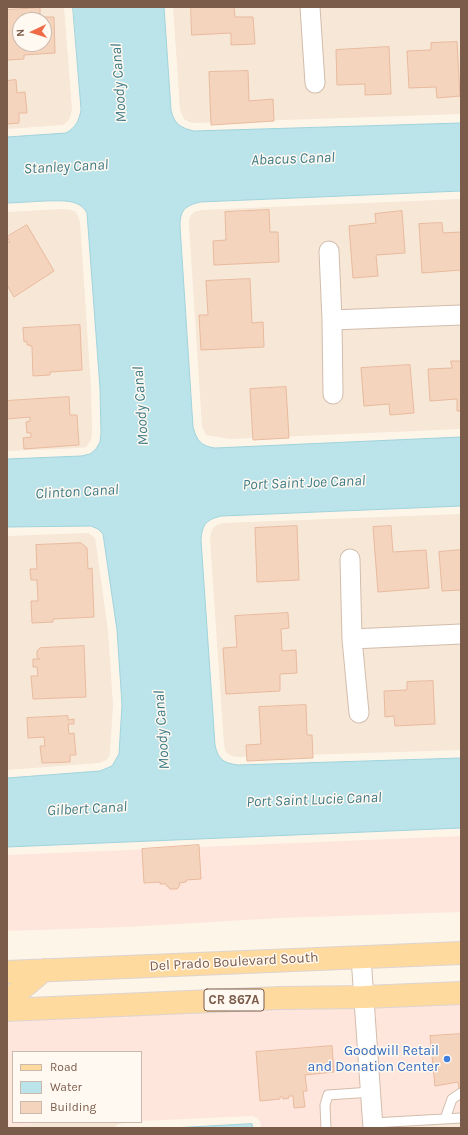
<!DOCTYPE html>
<html>
<head>
<meta charset="utf-8">
<style>
  body { margin:0 }
  #map { position:relative; width:468px; height:1135px; overflow:hidden; background:#fef5e9; font-family:Karla,sans-serif }
  canvas { display:block }
  .frame { position:absolute; inset:0; border:8px solid #7b5b4a; pointer-events:none }
  .legend { position:absolute; left:12px; top:1051px; width:130px; height:72px; box-sizing:border-box; background:#fff9f1; border:1px solid #cabaae; margin:0; padding:5px 7px; list-style:none; font-size:12px; color:#7b5b4a }
  .legend li { display:flex; align-items:center; gap:8px; height:20px }
  .legend b { width:20px; border:1px solid #cabaae }
  .north { position:absolute; left:12px; top:12px; width:40px; height:40px; box-sizing:border-box; background:#fff9f1; border:1px solid #cabaae; border-radius:50%; rotate:266deg; font-size:11px; font-weight:700; line-height:16px; text-align:center; color:#7b5b4a }
  .north::after { content:''; display:block; margin:auto; width:14px; height:18px; background:#ef6b47; clip-path:polygon(50% 0,100% 100%,50% 72%,0 100%) }
</style>
</head>
<body>
<div id="map">
<canvas width="468" height="1135"></canvas>
<div class="frame"></div>
<ul class="legend">
<li><b style="height:5px;background:#ffda9f"></b>Road</li>
<li><b style="height:11px;background:#bbe3ea"></b>Water</li>
<li><b style="height:11px;background:#f5d4be"></b>Building</li>
</ul>
<div class="north">N</div>
</div>
<script>
const c = document.querySelector('canvas').getContext('2d');
c.lineJoin = 'round';
function paint(path, color) { c.fillStyle = color; c.fill(path, 'evenodd'); }
function stroke(path, color, width, dash) { c.strokeStyle = color; c.lineWidth = width; c.lineCap = dash ? 'butt' : 'round'; c.setLineDash(dash || []); c.stroke(path); }
function label(font, color, halo, rows, align = 'center') {
  c.font = font + ' Karla,sans-serif'; c.lineWidth = 3; c.setLineDash([]); c.textBaseline = 'middle'; c.strokeStyle = halo; c.fillStyle = color; for (const [text, x, y, turn = 0] of rows) {
    c.save(); c.translate(x, y); c.rotate((+turn || 0) * Math.PI / 180); c.textAlign = isNaN(turn) ? turn : align; if (halo) c.strokeText(text, 0, 0); c.fillText(text, 0, 0); c.restore();
  }
}
paint(new Path2D(`
  M7 7H64L72 109 70 118 67 122 63 125 7 129ZM20 20H44V44H20Z
  M173 7H461V114L195 123 189 122 184 119 180 109Z
  M461 199V429L230 439 206 435 202 426 189 226V219L191 215 194 212 201 210Z
  M63 209 71 210 76 212 78 216 80 222 91 388 92 433 91 440 86 447 80 448 7 451V212Z
  M461 514V750L238 757 232 756 228 754 225 750 224 744 210 540 211 533 213 528 217 525 223 523Z
  M88 533 95 538 96 544 108 631 113 705 110 752 109 757 106 760 99 763 7 770V536Z
  M461 1115V1128H367Z
  M44 1122H129L118 1124 115 1128H7Z`), '#f6e7d6');
paint(new Path2D(`
  M461 836V912L280 918 127 927 7 931V855Z
  M461 1003V1115L367 1128H261L260 1121 257 1118 252 1116 141 1121V1052H13V1122H44L7 1128V1022L280 1007Z`), '#fee6dc');
const water = new Path2D(`
  M73 7H164L171 110C174 124 181 128 194 131L461 123V191L200 202C185 206 180 210 180 226L193 427C197 441 201 446 215 448L461 437V506L222 516C207 519 202 524 201 540L215 745C218 759 223 763 238 765L461 758V828L7 847V778L100 771 112 766 119 754 122 705 117 630 103 534 98 529 91 526 7 527V459L81 456 90 454 96 449 100 442 101 433 100 388 87 213C84 208 81 205 75 203 64 198 22 203 7 203V137L66 133C76 127 79 121 81 110Z
  M252 1124 253 1128H172Z`);
paint(water, '#bbe3ea');
stroke(water, '#a0d3dc', 1);
const building = new Path2D(`
  M191 7H234L235 17H253L255 44 231 45V33L192 35Z
  M40 8V17H54L55 53 24 55V59L7 60V10ZM20 20H44V44H20Z
  M457 42 460 96 437 98 436 87 409 88 407 51 431 50V43Z
  M389 47 391 94 365 95V84L337 85 336 50Z
  M248 71 249 101 273 99 274 121 211 125 209 72Z
  M16 80 17 93 25 92 27 113H19V123L7 124V81Z
  M269 210 270 232H278L279 262 214 265 213 241 226 240 225 212Z
  M402 211 405 253 376 255 378 276 353 278 349 226 376 223 375 214Z
  M442 223 443 233 461 232V270L422 273 419 224Z
  M27 225 54 271 14 297 7 285V243L10 242 7 237Z
  M250 279 252 323 263 322 264 347 201 350 199 315H208L206 281Z
  M80 325 82 370 50 372V375L33 376 32 346H30V345H27V341L24 342 23 328Z
  M451 361H461V411H457V399L430 401 428 369 452 368Z
  M410 365 414 413 390 415 389 404 364 406 361 368Z
  M286 387 289 438 253 440 250 389Z
  M69 397 70 415H77L79 445 24 449 23 438 31 437V433H27L26 422 30 421V417L7 419V401Z
  M297 526 299 580 257 582 255 528Z
  M391 526 393 552 426 550 429 588 378 592 373 527Z
  M81 543 87 548 88 569 92 568 94 617 53 619V622L32 623 31 601H38L37 580H31L30 569H37L36 545Z
  M461 550V590L442 591 439 552Z
  M288 613 289 628 281 629 282 651 296 650 297 673 280 674V691L226 694 223 648 237 647 235 616Z
  M84 646 86 697 33 699 31 676H38L37 667H33V659H40L37 657V651L40 648Z
  M433 681 435 724 395 726 394 716 385 717 384 691 407 690V682Z
  M306 705 307 735H312L313 758 247 761 246 745 261 744 259 707Z
  M68 716V720L74 719V724H68L69 734 74 733 76 755H70V762L42 763 40 746H45L44 737 28 738 27 718Z
  M199 845 201 879 186 880V882L179 883 180 885 177 889H170L167 886 166 884H160V882L144 883 142 849Z
  M461 1034V1104L458 1082 435 1086 430 1036Z
  M332 1046 334 1072 305 1075 307 1091H303L305 1107 294 1108 293 1096H289V1098L283 1099V1097H280V1099L260 1101 256 1052Z`);
paint(building, '#f5d4be');
stroke(building, '#e9ba9e', 1);
const lane = new Path2D(`
  M445 1119 452 1099 461 1093
  M373 1123 461 1118
  M326 1128 325 1105 328 1095 371 1092`);
const street = new Path2D(`
  M310 7 315 83
  M329 251 332 320
  M333 394 332 320 461 315
  M350 559 352 639
  M359 713 352 639 461 634
  M361 957 373 1128`);
const primary = new Path2D(`
  M7 972 461 953
  M7 1001 44 970
  M7 1010 280 998 364 997 461 993`);
stroke(lane, '#d2bdad', 11);
stroke(street, '#d2bdad', 21);
stroke(primary, '#ddd4d0', 24);
stroke(lane, '#fff', 9);
stroke(street, '#fff', 19);
stroke(primary, '#ffda9f', 22);
for (const [x, y, r, color] of [
  [447,1059,4,"#3f7fe0"]
]) { const dot = new Path2D(); dot.arc(x, y, r, 0, 2 * Math.PI); c.fillStyle = color; c.fill(dot); stroke(dot, '#fff9f1', 1.5); }
for (const [x, y, w] of [
  [234,1000,60]
]) { const box = new Path2D(); box.roundRect(x - w / 2, y - 11, w, 22, 3); c.fillStyle = '#fff9f1'; c.fill(box); stroke(box, '#7b5b4a', 1); }
label('bold 13px', '#7b5b4a', null, [
  ["CR 867A",234,1000]
]);
label('14px', '#7b5b4a', '#fff9f1', [
  ["Del Prado Boulevard South",234,962,-3]
]);
label('14px', '#366cbe', '#fff9f1', [
  ["Goodwill Retail",439,1051],
  ["and Donation Center",439,1067]
], 'right');
label('italic 15px', '#3f7c88', '#fff9f1', [
  ["Moody Canal",119,83,-94],
  ["Abacus Canal",293,159,-2],
  ["Stanley Canal",66,167,-3],
  ["Moody Canal",141,406,-94],
  ["Port Saint Joe Canal",304,483,-2],
  ["Clinton Canal",77,492,-3],
  ["Moody Canal",162,730,-94],
  ["Port Saint Lucie Canal",314,800,-2],
  ["Gilbert Canal",87,809,-3]
]);
</script>
</body>
</html>
